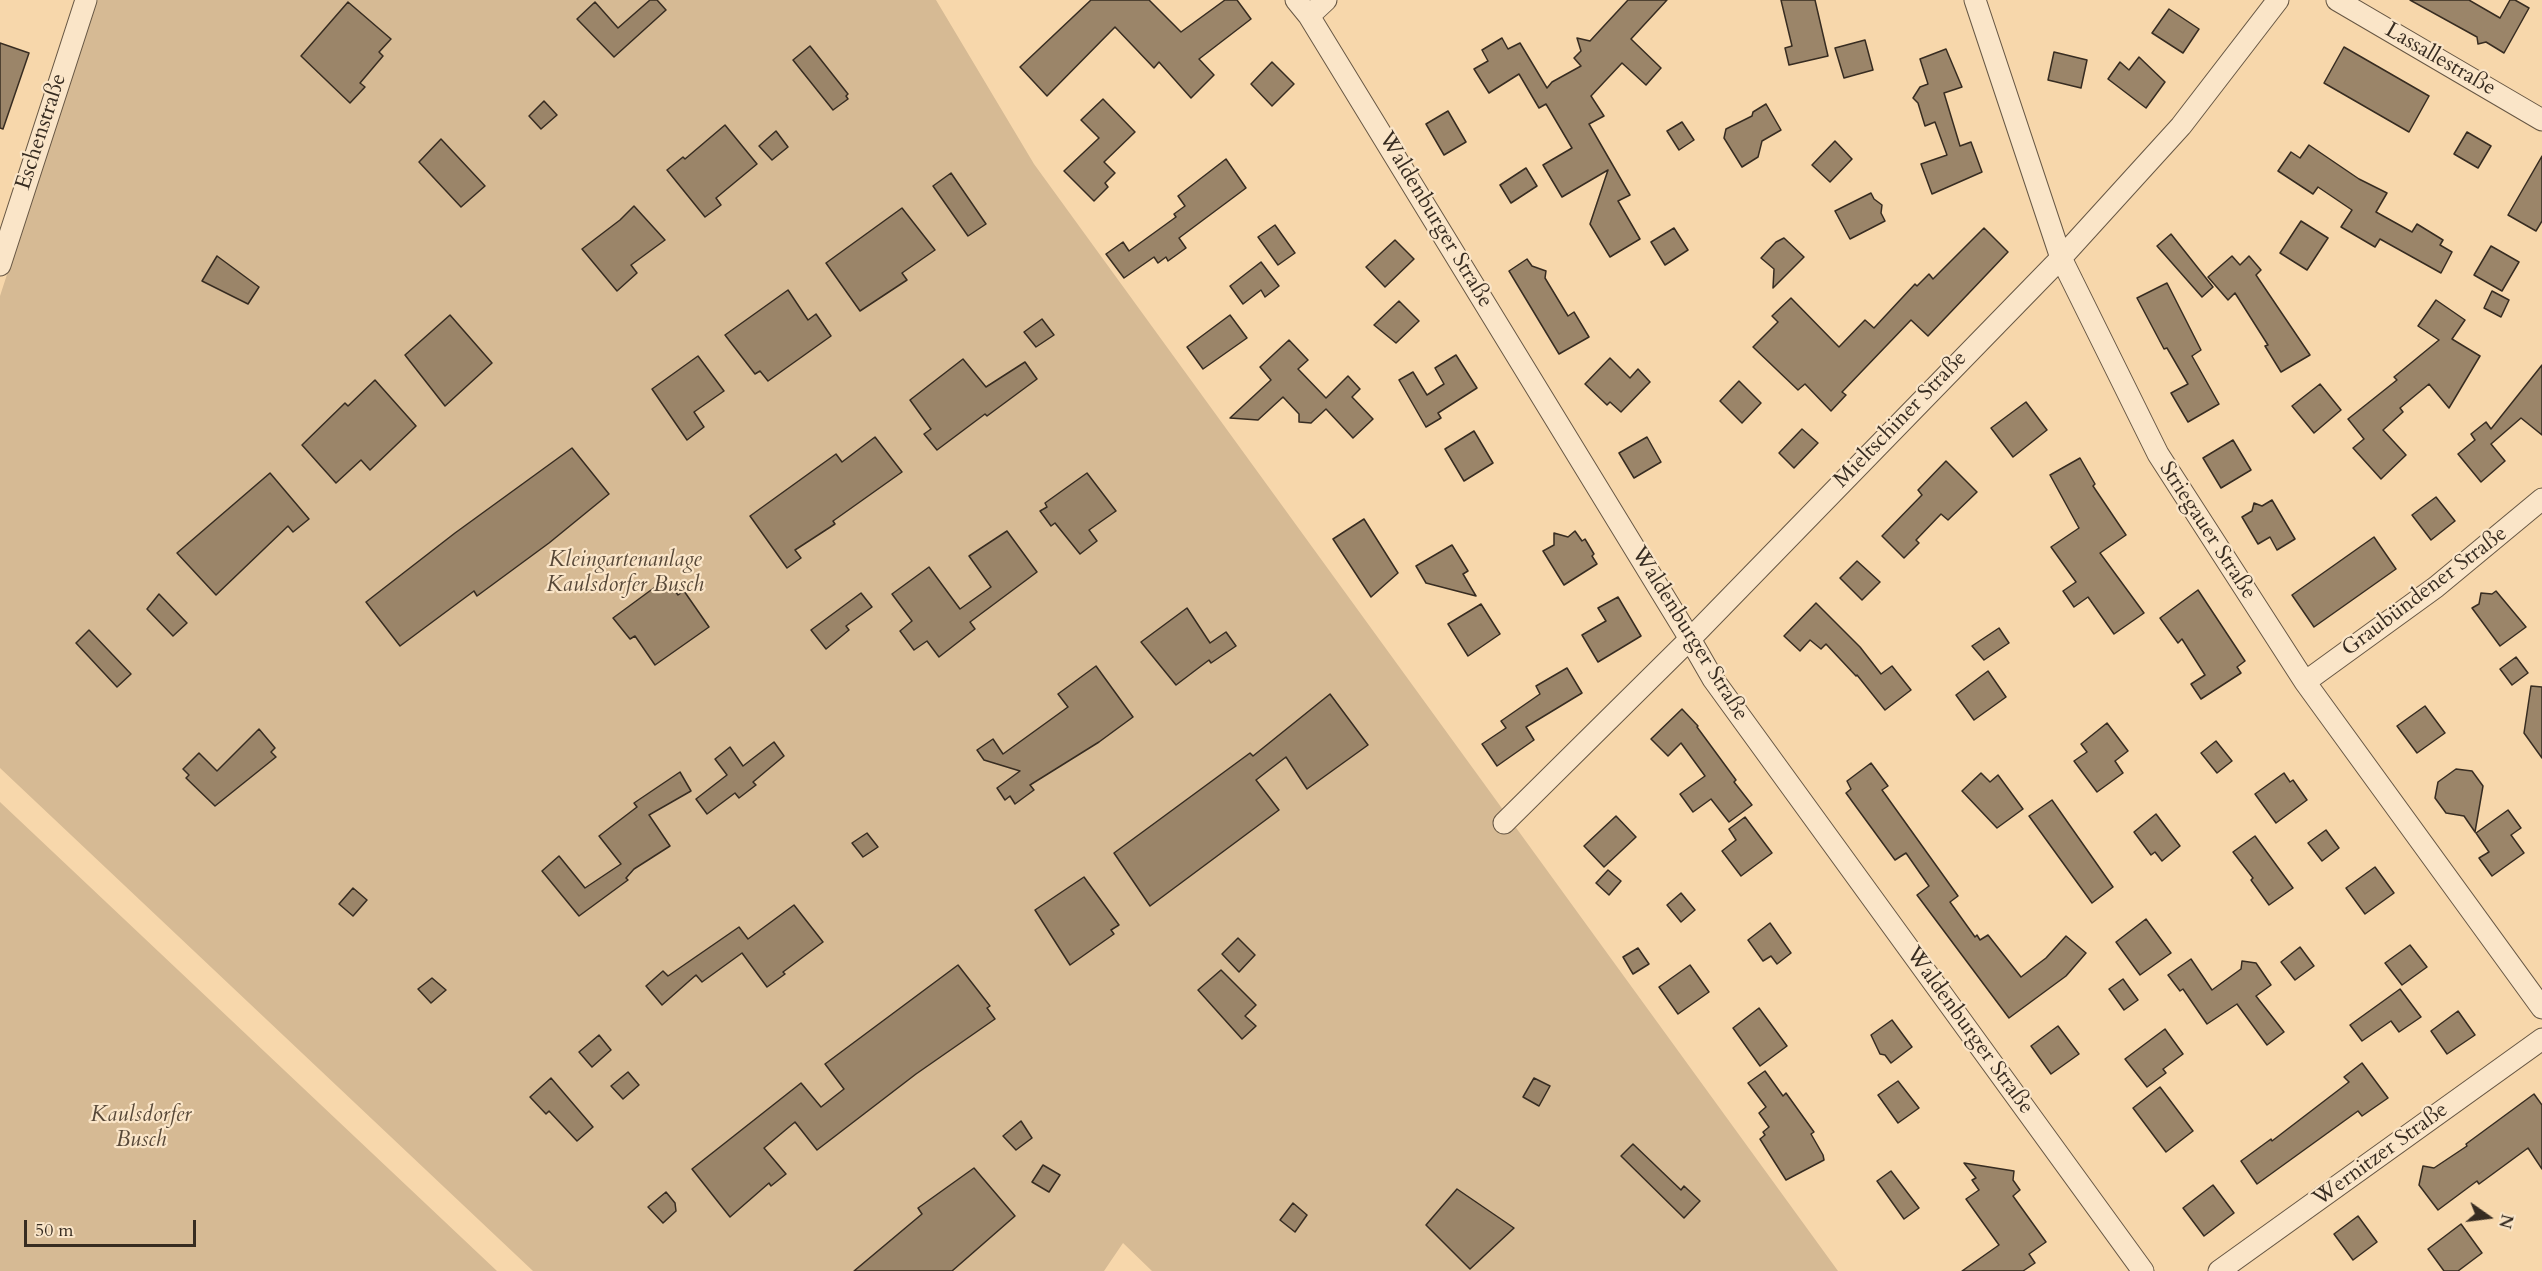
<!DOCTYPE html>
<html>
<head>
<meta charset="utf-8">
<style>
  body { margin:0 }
  #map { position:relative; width:2542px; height:1271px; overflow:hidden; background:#f7d7ab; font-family:Cardo,serif }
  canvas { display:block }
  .north { position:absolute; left:2458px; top:1187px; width:60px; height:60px; -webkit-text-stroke:4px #fae5c8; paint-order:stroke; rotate:104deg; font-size:16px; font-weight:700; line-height:24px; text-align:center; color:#372c21 }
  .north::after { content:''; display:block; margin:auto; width:21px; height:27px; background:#372c21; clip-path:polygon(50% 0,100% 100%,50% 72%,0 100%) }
  .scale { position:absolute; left:24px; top:1220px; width:172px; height:27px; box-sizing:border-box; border:3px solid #372c21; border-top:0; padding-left:8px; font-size:18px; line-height:21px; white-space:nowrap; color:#372c21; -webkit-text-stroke:4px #fae5c8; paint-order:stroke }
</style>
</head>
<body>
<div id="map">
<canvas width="2542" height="1271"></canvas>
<div class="north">N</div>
<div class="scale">50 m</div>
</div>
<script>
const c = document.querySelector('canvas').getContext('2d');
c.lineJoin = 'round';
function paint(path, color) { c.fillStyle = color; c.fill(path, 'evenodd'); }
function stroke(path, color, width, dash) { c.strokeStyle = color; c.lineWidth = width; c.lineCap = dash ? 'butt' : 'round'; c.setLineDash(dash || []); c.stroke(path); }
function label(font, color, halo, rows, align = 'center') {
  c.font = font + ' Cardo,serif'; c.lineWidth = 4.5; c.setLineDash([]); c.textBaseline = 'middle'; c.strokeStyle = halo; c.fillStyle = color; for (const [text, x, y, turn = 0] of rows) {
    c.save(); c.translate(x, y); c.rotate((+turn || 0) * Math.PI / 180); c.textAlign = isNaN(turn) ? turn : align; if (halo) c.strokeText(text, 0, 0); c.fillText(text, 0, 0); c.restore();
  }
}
paint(new Path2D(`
  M98 0H936L1034 164 1838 1271H1152L1123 1243 1104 1271H533L0 768V296L92 13Z
  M0 802 497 1271H0Z`), '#d6ba94');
const building = new Path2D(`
  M650 0H657L666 10 614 57 577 19 595 2 618 28Z
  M1091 0H1149L1181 32 1225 0H1237L1251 19 1199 59 1214 75 1191 98 1159 62 1154 68 1115 27 1047 96 1020 67Z
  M1628 0H1667L1631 39 1661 68 1646 85 1622 63 1591 96 1604 116 1589 124 1630 195 1618 201 1640 239 1610 257 1590 224 1608 170 1562 197 1543 165 1572 148 1546 104 1539 108 1519 74 1489 93 1474 69 1488 61 1482 50 1502 38 1508 49 1520 43 1547 88 1552 82 1581 66 1574 58 1581 51 1577 38 1590 41Z
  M1781 0H1815L1828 56 1789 65 1785 48 1792 46Z
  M2410 0H2469L2500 18 2510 0H2515L2529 8 2504 53 2486 42 2478 44 2477 37Z
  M348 2 391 39 379 52 383 56 360 83 365 87 350 103 301 56Z
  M2169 9 2199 29 2183 53 2152 33Z
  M1865 40 1873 70 1844 78 1835 48Z
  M0 43 29 53 3 129 0 128Z
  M810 46 848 94 846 96 848 99 833 110 793 60Z
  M2344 47 2429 96 2409 132 2324 83Z
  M1946 49 1962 87 1944 93 1960 146 1971 142 1982 172 1932 194 1921 164 1947 155 1935 122 1925 126 1918 103 1913 98 1920 87 1928 84 1920 59Z
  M2054 52 2087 60 2081 88 2048 80Z
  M2139 57 2165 82 2146 108 2108 79 2120 62 2129 70Z
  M1272 62 1294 84 1272 106 1251 84Z
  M1103 99 1135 132 1104 162 1115 173 1105 183 1108 187 1094 201 1064 171 1099 138 1081 120Z
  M544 101 557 115 541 129 529 116Z
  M1766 104 1781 130 1762 141 1758 157 1742 167 1724 138 1726 129 1752 116 1753 112Z
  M1448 111 1466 142 1444 155 1426 124Z
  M1682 122 1694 140 1679 150 1667 131Z
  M725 125 757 164 716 198 721 205 705 217 667 170 683 157 685 159Z
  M776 131 788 147 772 160 759 146Z
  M2467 132 2491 146 2478 168 2454 154Z
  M441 139 485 186 461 207 419 162Z
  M1835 141 1852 159 1830 182 1812 165Z
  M2309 145 2359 179 2387 193 2376 212 2412 232 2417 224 2443 240 2440 245 2452 252 2441 273 2380 239 2375 247 2341 227 2352 210 2318 187 2313 194 2278 171 2291 152 2300 158Z
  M2542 156V221L2536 231 2508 215Z
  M1226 159 1246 188 1179 238 1186 248 1168 261 1166 257 1158 263 1154 257 1124 278 1106 254 1123 242 1129 251 1176 217 1174 214 1185 206 1178 196Z
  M1526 168 1537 186 1511 203 1500 185Z
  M951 173 986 224 968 236 933 186Z
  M1871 193 1874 199 1882 205 1881 213 1885 221 1850 239 1835 211Z
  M634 206 665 240 631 265 637 273 617 291 582 249 620 220Z
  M902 208 935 250 902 273 907 280 860 311 826 263Z
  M2301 221 2328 238 2307 270 2280 253Z
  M1275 225 1295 253 1278 265 1258 237Z
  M1674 228 1688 250 1665 265 1651 242Z
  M1984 228 2008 252 1928 336 1911 320 1842 392 1846 395 1831 411 1805 384 1798 390 1753 347 1778 322 1772 316 1791 298 1839 347 1865 320 1874 328 1915 284 1917 286 1929 274 1933 279Z
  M2171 234 2213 287 2202 297 2157 246Z
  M1784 238 1804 257 1773 288 1774 269 1761 258 1776 242Z
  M1395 240 1414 259 1385 287 1366 267Z
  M2491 246 2519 262 2502 291 2474 275Z
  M217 256 259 287 248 304 202 281Z
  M2232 256 2240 265 2249 256 2261 270 2256 275 2310 355 2281 372 2265 346 2268 345 2235 293 2228 300 2208 277Z
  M1527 259 1532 266 1546 271 1545 278 1568 316 1574 312 1589 337 1559 354 1509 271Z
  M1261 262 1279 286 1265 297 1261 290 1243 304 1230 286Z
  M2167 283 2201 350 2192 356 2219 404 2188 422 2171 393 2188 384 2167 348 2164 349 2137 298Z
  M788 290 808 320 816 314 831 336 768 381 760 371 755 374 725 335Z
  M2492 291 2509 300 2501 317 2484 308Z
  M2436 300 2465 320 2452 339 2480 356 2449 408 2429 384 2400 408 2403 412 2383 430 2406 455 2381 479 2353 448 2364 439 2348 419 2397 380 2394 377 2439 340 2418 326Z
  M1399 301 1419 321 1396 343 1374 325Z
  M450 315 492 363 445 406 405 355Z
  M1230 315 1247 338 1203 369 1187 347Z
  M1042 319 1054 335 1036 347 1024 332Z
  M1289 340 1308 360 1298 369 1326 398 1348 376 1360 389 1352 397 1373 419 1353 438 1326 409 1311 423 1299 422V414L1283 397 1258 420 1230 418 1271 380 1260 367Z
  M1456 355 1477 388 1438 413 1441 418 1426 427 1399 380 1413 372 1427 395 1444 384 1435 368Z
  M698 356 724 391 694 412 704 427 687 440 652 389Z
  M1610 358 1630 378 1638 369 1650 382 1621 412 1610 402 1607 405 1585 384Z
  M963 359 986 387 1025 362 1037 379 987 416 985 414 937 450 924 434 931 429 910 400Z
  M2542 365V435L2521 418 2491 444 2505 461 2481 482 2458 454 2475 440 2471 434 2486 422 2491 429Z
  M375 380 416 426 370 470 361 460 336 483 302 445 345 403 348 406Z
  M1739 381 1761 403 1742 423 1720 401Z
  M2320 384 2341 410 2314 433 2292 406Z
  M2026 402 2047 430 2013 457 1991 428Z
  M1802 429 1818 443 1794 468 1779 453Z
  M1474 431 1493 463 1464 481 1445 449Z
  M875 437 902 472 833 521 835 524 795 550 801 558 787 568 750 516 836 454 842 462Z
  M1647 437 1661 462 1634 478 1619 453Z
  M2233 440 2251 470 2221 488 2203 458Z
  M572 448 609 494 549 543 477 596 474 591 400 646 366 602 455 533Z
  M2080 458 2095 484 2093 486 2126 535 2100 553 2144 613 2114 634 2088 597 2074 607 2063 591 2076 582 2051 547 2079 528 2050 475Z
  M1946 461 1977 492 1948 520 1941 514 1916 540 1919 543 1904 558 1882 536 1922 495 1918 490Z
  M270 473 309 519 293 532 288 526 216 595 177 553Z
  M1087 473 1116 511 1089 530 1097 541 1080 554 1055 523 1051 526 1040 511 1047 507 1045 503Z
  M2436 497 2455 521 2431 540 2412 515Z
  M2272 500 2295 539 2277 550 2270 537 2258 544 2242 517 2252 511 2254 503 2262 506Z
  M1364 519 1398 573 1371 597 1333 539Z
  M1007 531 1037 572 970 622 975 629 939 657 927 641 914 650 900 631 912 621 892 594 929 567 960 609 991 587 969 556Z
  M1575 531 1582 541 1585 539 1594 554 1592 556 1597 564 1564 585 1543 551 1554 545V533L1568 537Z
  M2374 537 2396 569 2314 627 2292 595Z
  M1452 545 1468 571 1463 574 1476 596 1426 583 1416 566Z
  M1857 561 1880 582 1862 600 1840 578Z
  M666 579 678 595 684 591 709 627 655 665 635 636 630 639 613 618Z
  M2198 590 2245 661 2237 667 2241 673 2201 699 2191 684 2205 675 2182 639 2178 643 2160 618Z
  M2496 591 2526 627 2500 646 2472 608 2479 604 2481 593 2492 594Z
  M861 593 872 607 846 626 849 630 826 649 811 630Z
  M159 594 187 623 173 636 147 609Z
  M1618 597 1641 636 1598 662 1582 635 1606 621 1598 608Z
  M1816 603 1860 647 1881 674 1892 666 1911 690 1885 710 1857 675 1856 676 1826 644 1821 649 1810 640 1800 651 1784 636Z
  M1481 604 1500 634 1468 656 1448 624Z
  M1187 608 1210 643 1226 632 1236 646 1211 663 1209 660 1176 685 1141 642Z
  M1999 628 2009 643 1984 660 1972 646Z
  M89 630 131 674 117 687 76 643Z
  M2516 657 2528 673 2512 685 2500 669Z
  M1096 666 1133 717 1099 742 1030 785 1034 790 1015 804 1010 796 1005 800 997 788 1020 771 984 760 977 750 993 739 1003 754 1068 707 1058 694Z
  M1567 668 1582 693 1526 727 1534 740 1497 766 1482 744 1506 728 1501 721 1540 694 1536 686Z
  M1988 671 2006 697 1974 720 1956 695Z
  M2531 686 2542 687V758L2524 733Z
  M1330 694 1368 745 1307 789 1286 757 1256 780 1279 810 1150 906 1114 853 1250 753 1253 756Z
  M2425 706 2445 733 2417 753 2397 726Z
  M1682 709 1698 726 1697 727 1736 780 1734 782 1752 805 1729 822 1711 799 1693 812 1680 794 1705 776 1681 743 1668 756 1651 739Z
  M2107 723 2128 751 2115 761 2123 773 2097 792 2074 761 2087 752 2081 744Z
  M259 729 275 748 271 752 276 757 215 806 186 778 189 775 183 769 199 753 217 771Z
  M2216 741 2232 761 2217 773 2201 753Z
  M774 742 784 756 753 782 756 785 739 798 735 793 707 814 696 799 727 775 715 759 730 747 743 766Z
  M1871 763 1888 786 1882 790 1958 896 1950 902 1975 937 1977 935 1980 940 1988 935 2021 977 2046 958 2066 936 2086 953 2066 976 2009 1018 1917 895 1929 886 1906 853 1895 860 1846 793 1851 789 1847 781Z
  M2456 769 2472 771 2483 786 2475 832 2464 816 2446 813 2435 798 2438 782Z
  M680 772 691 791 649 815 670 846 634 869 626 878 628 880 579 916 542 871 559 856 585 888 621 864 599 836 637 807 634 803Z
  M1981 773 1990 782 1998 775 2023 809 1997 828 1962 791Z
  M2284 773 2290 782 2293 780 2307 800 2276 823 2255 794Z
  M2052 800 2113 887 2092 903 2029 816Z
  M2508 810 2521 828 2511 835 2524 853 2492 876 2479 858 2489 852 2476 833Z
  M2156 814 2180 846 2162 861 2155 852 2151 855 2134 832Z
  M1616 816 1636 837 1604 867 1584 846Z
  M1745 817 1772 853 1741 876 1722 851 1736 840 1729 829Z
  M2326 830 2339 848 2322 861 2308 843Z
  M867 833 878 847 863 857 852 843Z
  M2255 836 2293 888 2269 905 2251 880 2253 878 2233 852Z
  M2375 867 2394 893 2365 914 2346 888Z
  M1608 870 1621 881 1609 895 1596 883Z
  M1084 877 1119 925 1111 930 1114 934 1070 965 1035 910Z
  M353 888 367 900 353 916 339 904Z
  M1681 893 1695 910 1681 922 1667 905Z
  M794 905 823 942 783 972 785 974 767 987 742 953 702 982 696 975 662 1005 646 986 663 971 668 976 739 927 748 939Z
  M2146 919 2171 953 2140 975 2116 942Z
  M1770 923 1791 953 1777 964 1771 956 1763 961 1748 940Z
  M1238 938 1255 955 1239 972 1222 954Z
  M2410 945 2427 967 2402 985 2385 963Z
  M2300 947 2314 966 2295 980 2281 962Z
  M1638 948 1649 964 1633 974 1623 957Z
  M2191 959 2212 990 2241 969 2242 961 2256 963 2271 985 2256 996 2284 1032 2267 1045 2237 1004 2207 1024 2183 989 2180 991 2168 975Z
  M958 965 990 1006 987 1008 995 1019 916 1074 817 1150 795 1122 764 1148 786 1174 771 1186 769 1183 730 1217 692 1169 801 1083 821 1107 844 1089 825 1064Z
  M1690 965 1709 992 1678 1014 1659 987Z
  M1221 970 1256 1005 1245 1016 1256 1026 1242 1039 1198 990Z
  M432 978 446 990 431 1003 418 989Z
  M2123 979 2138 1000 2124 1010 2109 989Z
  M2400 989 2421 1017 2399 1032 2391 1021 2362 1041 2350 1025Z
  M1759 1008 1787 1046 1760 1066 1733 1028Z
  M2458 1011 2475 1035 2447 1054 2431 1031Z
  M1892 1020 1912 1047 1891 1063 1885 1055 1880 1054 1871 1035Z
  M2058 1026 2079 1054 2051 1074 2031 1046Z
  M2165 1029 2183 1054 2163 1069 2166 1073 2147 1087 2125 1059Z
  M599 1035 611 1050 592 1067 579 1052Z
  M2362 1063 2388 1098 2362 1116 2358 1111 2257 1184 2241 1161 2271 1139 2272 1141 2349 1082 2344 1077Z
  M1765 1071 1783 1096 1786 1093 1814 1132 1811 1134 1823 1155 1824 1160 1786 1180 1760 1139 1765 1135 1763 1132 1769 1127 1759 1113 1766 1107 1748 1083Z
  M628 1072 639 1085 623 1099 611 1086Z
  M551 1078 593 1127 577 1141 549 1111 546 1114 530 1097Z
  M1534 1078 1550 1086 1539 1106 1523 1097Z
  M1898 1081 1919 1108 1898 1123 1878 1095Z
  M2160 1087 2193 1131 2166 1152 2133 1108Z
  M2534 1094 2542 1105V1169L2528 1148 2479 1184 2477 1181 2438 1210 2419 1185 2423 1166 2434 1168 2467 1146 2466 1144Z
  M1021 1121 1032 1138 1016 1150 1003 1136Z
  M1633 1144 1681 1190 1684 1186 1700 1201 1684 1218 1621 1156Z
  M1964 1163 2014 1171 2013 1180 2020 1190 2013 1196 2046 1242 2029 1254 2035 1263 2023 1271H1962L1999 1245 1966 1199 1979 1190 1972 1180 1976 1178Z
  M1043 1165 1060 1175 1049 1192 1032 1182Z
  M974 1168 1015 1216 952 1271H854L922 1214 918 1208Z
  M1891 1171 1919 1208 1904 1219 1877 1181Z
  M2213 1185 2234 1213 2204 1236 2183 1208Z
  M1457 1189 1514 1228 1470 1269 1426 1225Z
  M666 1192 675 1203 676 1211 663 1223 648 1207Z
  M1293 1203 1307 1215 1295 1232 1280 1220Z
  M2358 1216 2377 1242 2353 1260 2334 1234Z
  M2461 1224 2482 1253 2458 1271H2444L2428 1249Z`);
paint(building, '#9b8569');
stroke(building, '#372c21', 1.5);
const minor = new Path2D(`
  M1296 0 1309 16 1690 639 1713 679 2143 1271
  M1975 0 2061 258 2158 454 2305 682 2542 1008
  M2337 0 2542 120
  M1309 16 1326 0
  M0 265 86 0
  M2305 682 2436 587 2542 499
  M1504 823 1690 639 2061 258 2181 126 2278 0
  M2219 1271 2542 1039`);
stroke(minor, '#675744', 23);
stroke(minor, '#fae5c8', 21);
label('22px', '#372c21', '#fae5c8', [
  ["Lassallestraße",2440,60,30],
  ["Eschenstraße",42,132,-72],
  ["Waldenburger Straße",1435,220,59],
  ["Mieltschiner Straße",1901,420,-46],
  ["Striegauer Straße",2207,531,57],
  ["Graubündener Straße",2425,592,-37],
  ["Waldenburger Straße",1689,634,58],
  ["Waldenburger Straße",1969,1031,54],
  ["Wernitzer Straße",2381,1155,-36]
]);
label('italic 22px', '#574838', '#fae5c8', [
  ["Kleingartenanlage",625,561],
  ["Kaulsdorfer Busch",625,586],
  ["Kaulsdorfer",141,1116],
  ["Busch",141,1141]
]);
</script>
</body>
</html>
